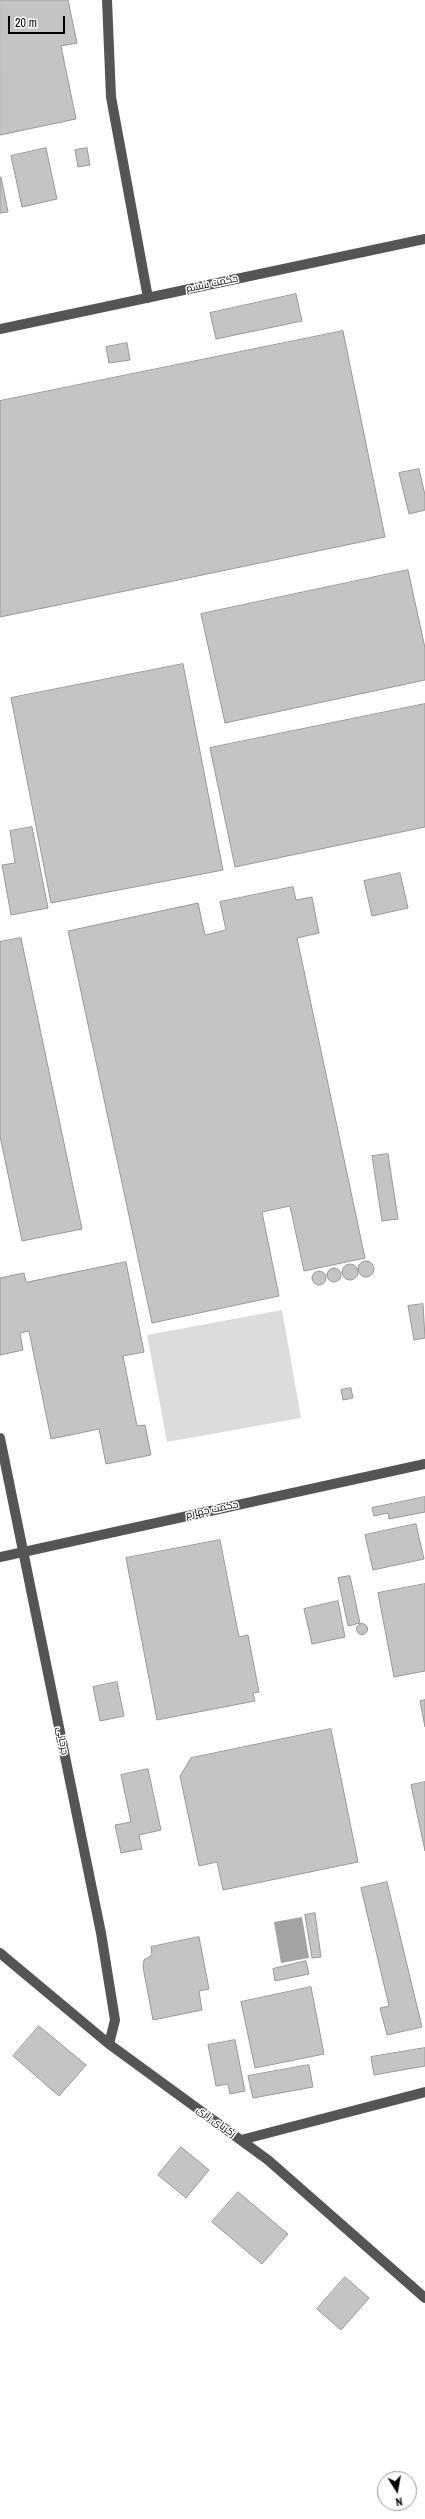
<!DOCTYPE html>
<html>
<head>
<meta charset="utf-8">
<style>
  body { margin:0 }
  #map { position:relative; width:425px; height:2519px; overflow:hidden; background:#fff; font-family:"Archivo Narrow",sans-serif }
  canvas { display:block }
  .north { position:absolute; left:377px; top:2471px; width:40px; height:40px; box-sizing:border-box; background:#fff; border:1px solid #999; border-radius:50%; rotate:169deg; font-size:11px; font-weight:700; line-height:16px; text-align:center; color:#000 }
  .north::after { content:''; display:block; margin:auto; width:14px; height:18px; background:#000; clip-path:polygon(50% 0,100% 100%,50% 72%,0 100%) }
  .scale { position:absolute; left:8px; top:16px; width:57px; height:18px; box-sizing:border-box; border:2px solid #000; border-top:0; padding-left:5px; font-size:12px; line-height:14px; white-space:nowrap; color:#000; -webkit-text-stroke:3px #fff; paint-order:stroke }
</style>
</head>
<body>
<div id="map">
<canvas width="425" height="2519"></canvas>
<div class="north">N</div>
<div class="scale">20 m</div>
</div>
<script>
const c = document.querySelector('canvas').getContext('2d');
c.lineJoin = 'round';
function paint(path, color) { c.fillStyle = color; c.fill(path, 'evenodd'); }
function stroke(path, color, width, dash) { c.strokeStyle = color; c.lineWidth = width; c.lineCap = dash ? 'butt' : 'round'; c.setLineDash(dash || []); c.stroke(path); }
function label(font, color, halo, rows, align = 'center') {
  c.font = font + ' "Archivo Narrow",Cairo,sans-serif'; c.lineWidth = 3; c.setLineDash([]); c.textBaseline = 'middle'; c.strokeStyle = halo; c.fillStyle = color; for (const [text, x, y, turn = 0] of rows) {
    c.save(); c.translate(x, y); c.rotate((+turn || 0) * Math.PI / 180); c.textAlign = isNaN(turn) ? turn : align; if (halo) c.strokeText(text, 0, 0); c.fillText(text, 0, 0); c.restore();
  }
}
paint(new Path2D(`
  M282 1310 301 1418 167 1442 147 1335Z`), '#dcdcdc');
paint(new Path2D(`
  M302 1917 309 1958 281 1963 274 1922Z`), '#a3a3a3');
const building = new Path2D(`
  M0 0H68L77 43 61 46 76 119 0 135Z
  M46 148 57 199 22 207 11 156Z
  M87 148 90 165 78 167 75 150Z
  M1 177 8 212 0 213V178Z
  M296 294 302 321 216 339 210 313Z
  M343 331 385 537 0 617V401Z
  M127 343 130 360 109 363 106 347Z
  M419 469 425 495V510L409 514 399 473Z
  M408 570 425 648V680L225 723 201 614Z
  M183 664 223 870 51 903 11 698Z
  M425 704V827L235 867 210 748Z
  M32 827 48 908 11 915 2 865 15 863 10 831Z
  M400 873 408 908 372 916 364 881Z
  M293 887 296 900 312 897 319 933 297 938 365 1258 304 1271 290 1206 262 1212 279 1296 152 1323 68 931 198 903 205 935 226 930 220 902Z
  M21 938 82 1229 22 1241 0 1136V942Z
  M388 1154 398 1219 382 1221 372 1156Z
  M358 1269a8 8 0 1 1 16 0a8 8 0 1 1-16 0Z
  M126 1262 144 1352 123 1356 137 1426 145 1425 151 1455 106 1464 99 1429 51 1439 29 1331 20 1333 23 1350 0 1355V1278L24 1273 26 1282Z
  M342 1272a8 8 0 1 1 16 0a8 8 0 1 1-16 0Z
  M327 1275a7 7 0 1 1 14 0a7 7 0 1 1-14 0Z
  M312 1278a7 7 0 1 1 14 0a7 7 0 1 1-14 0Z
  M423 1304 425 1338 414 1340 408 1306Z
  M351 1388 353 1398 343 1400 341 1390Z
  M425 1497V1512L389 1519 388 1513 374 1516 372 1508Z
  M416 1524 424 1559 373 1570 365 1535Z
  M220 1540 239 1637 248 1635 259 1692 253 1693 255 1701 157 1720 126 1558Z
  M350 1576 360 1623 348 1626 338 1578Z
  M425 1584V1671L394 1677 378 1593Z
  M338 1601 345 1637 312 1644 304 1609Z
  M356.5 1629a5.5 5.5 0 1 1 11 0a5.5 5.5 0 1 1-11 0Z
  M117 1682 124 1716 100 1721 93 1687Z
  M425 1700V1727L420 1701Z
  M331 1729 358 1862 223 1890 217 1862 199 1866 180 1776 191 1758Z
  M148 1769 161 1830 139 1835 142 1849 121 1853 115 1825 131 1822 121 1775Z
  M425 1782V1851L411 1785Z
  M387 1882 422 2027 387 2035 380 2008 389 2006 361 1888Z
  M315 1913 321 1957 312 1958 305 1915Z
  M199 1937 209 1989 199 1991 202 2010 153 2020 143 1967 144 1960 152 1955 151 1947Z
  M306 1961 309 1974 275 1981 273 1969Z
  M311 1987 324 2054 255 2068 241 2002Z
  M39 2026 86 2065 59 2096 13 2056Z
  M235 2040 245 2091 230 2094 228 2084 216 2086 208 2045Z
  M425 2048V2066L374 2075 371 2057Z
  M309 2065 313 2087 253 2098 248 2076Z
  M181 2147 209 2170 186 2198 158 2175Z
  M238 2192 288 2234 262 2264 212 2222Z
  M345 2277 369 2298 341 2330 317 2309Z`);
paint(building, '#c4c4c4');
stroke(building, '#999', 1);
stroke(new Path2D(`
  M107 0 111 97 148 298
  M0 329 425 239
  M0 1438 101 1933 115 2020 109 2044
  M0 1557 425 1464
  M0 1953 109 2044 268 2160 425 2298
  M241 2140 425 2092`), '#555', 10);
label('10px', '#000', '#fff', [
  ["حکمت ششم",212,284,-12],
  ["حکمت چهارم",212,1510,-12],
  ["جرجانی",62,1741,79],
  ["زکریای رازی",216,2122,36]
]);
</script>
</body>
</html>
